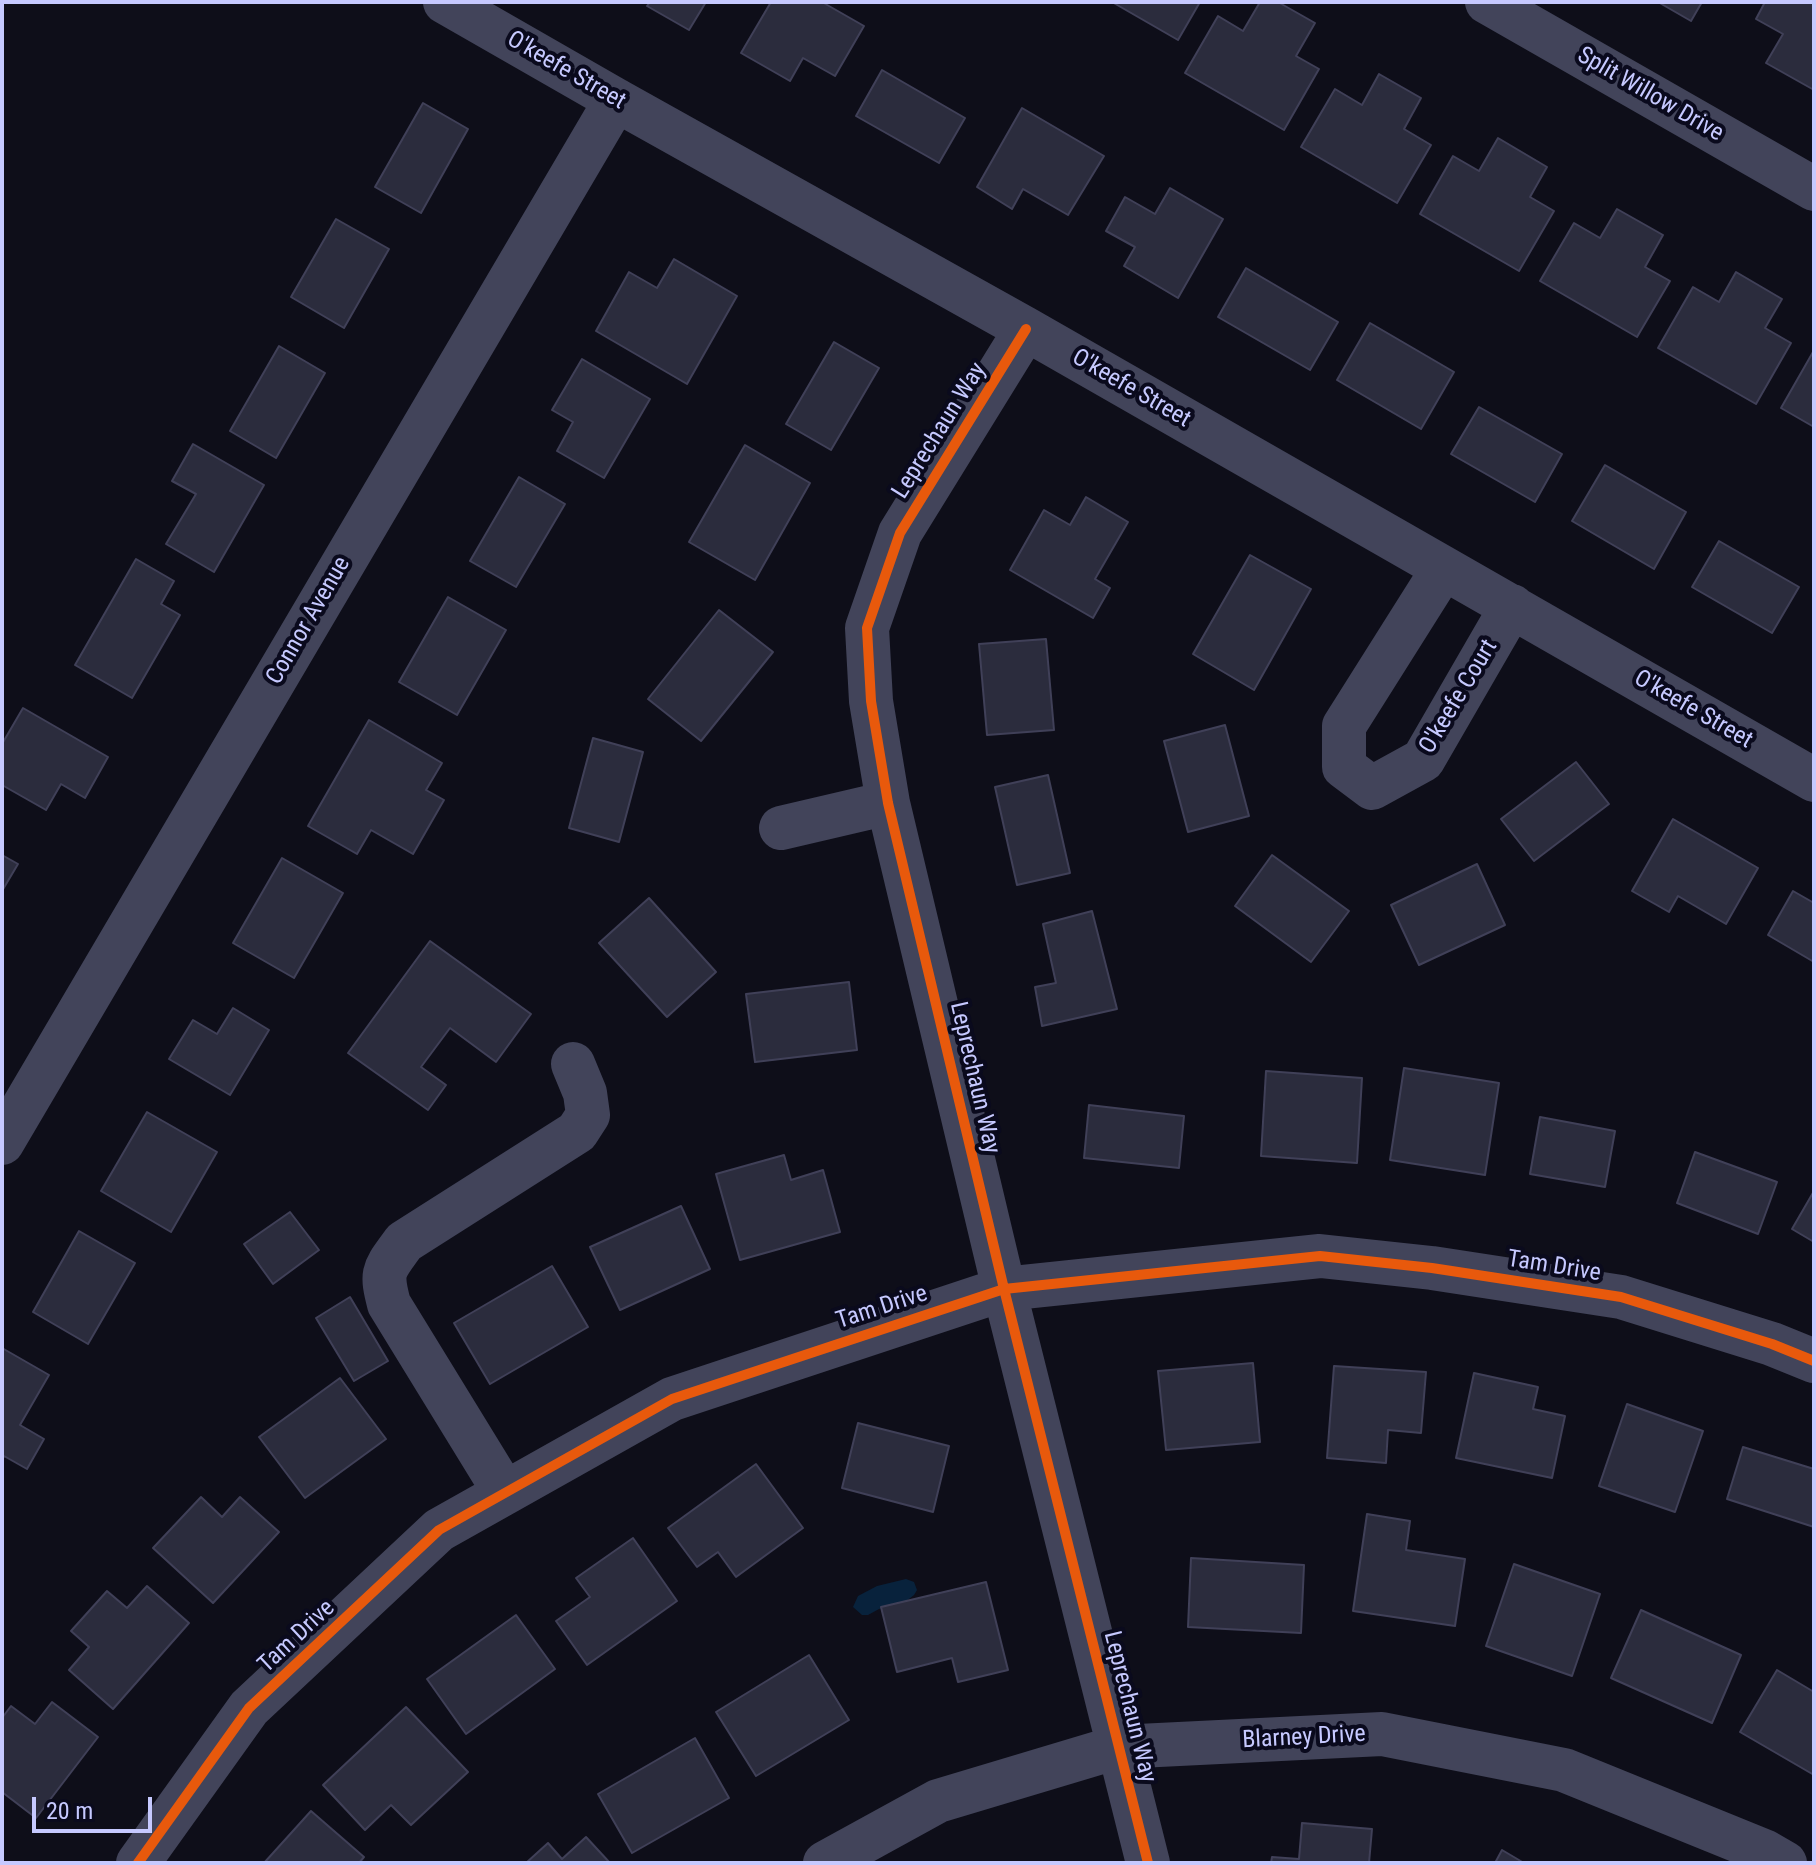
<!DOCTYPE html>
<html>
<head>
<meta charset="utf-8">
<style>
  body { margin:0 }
  #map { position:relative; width:1816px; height:1865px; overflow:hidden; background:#0e0e19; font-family:"Roboto Condensed",sans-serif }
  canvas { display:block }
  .frame { position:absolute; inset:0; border:4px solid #c6c9ff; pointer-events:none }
  .scale { position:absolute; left:32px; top:1797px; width:120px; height:36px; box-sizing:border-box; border:4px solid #c6c9ff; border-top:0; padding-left:10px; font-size:24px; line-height:28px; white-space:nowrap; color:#c6c9ff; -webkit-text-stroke:6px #0a0a1d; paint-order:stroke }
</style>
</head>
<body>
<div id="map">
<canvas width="1816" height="1865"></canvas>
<div class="frame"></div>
<div class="scale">20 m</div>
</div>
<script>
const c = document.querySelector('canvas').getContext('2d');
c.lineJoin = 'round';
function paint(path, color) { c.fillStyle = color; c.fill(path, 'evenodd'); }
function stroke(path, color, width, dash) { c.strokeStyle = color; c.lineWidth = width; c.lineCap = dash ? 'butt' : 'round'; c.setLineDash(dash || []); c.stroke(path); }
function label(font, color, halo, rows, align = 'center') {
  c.font = font + ' "Roboto Condensed",sans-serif'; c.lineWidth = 8; c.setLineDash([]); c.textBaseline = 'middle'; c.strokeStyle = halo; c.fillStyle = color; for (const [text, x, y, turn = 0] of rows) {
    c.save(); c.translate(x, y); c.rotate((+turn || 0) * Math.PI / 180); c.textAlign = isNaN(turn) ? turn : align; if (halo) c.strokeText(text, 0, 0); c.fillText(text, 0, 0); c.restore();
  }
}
paint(new Path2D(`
  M906 1579 914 1582 917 1590 914 1595 904 1603 879 1609 868 1615H862L853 1607 858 1596 877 1586Z`), '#08223c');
const building = new Path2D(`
  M650 2H706L689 30 647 6Z
  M771 2H822L864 26 835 76 803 58 790 81 741 53Z
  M1112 2H1200L1178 40Z
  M1260 2H1278L1315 23 1296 56 1319 69 1284 130 1185 73 1218 16 1243 31Z
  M1658 2H1702L1691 21Z
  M1765 2H1814V90L1766 63 1783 34 1756 19Z
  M882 70 965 118 939 163 856 116Z
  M1379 74 1421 98 1404 129 1431 145 1397 203 1301 147 1335 89 1362 105Z
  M423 103 468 129 421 213 375 187Z
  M1022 108 1104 156 1068 215 1023 189 1012 209 977 187Z
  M1498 138 1547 167 1530 197 1554 211 1519 271 1420 214 1453 156 1479 171Z
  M1170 188 1223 219 1178 298 1124 266 1135 247 1106 231 1125 197 1155 214Z
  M1617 209 1663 235 1645 267 1670 281 1637 337 1540 281 1574 223 1600 238Z
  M336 219 389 249 344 328 291 297Z
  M674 259 737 296 687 384 596 331 629 272 657 288Z
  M1246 268 1338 322 1310 370 1218 317Z
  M1736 272 1782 299 1765 328 1791 343 1756 404 1658 348 1693 287 1719 302Z
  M1370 323 1454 372 1421 429 1337 380Z
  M834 342 879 368 831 450 786 424Z
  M279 346 325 373 276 458 230 431Z
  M1813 352 1814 353V427L1781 408Z
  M582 359 650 399 604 478 557 451 573 422 552 410Z
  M1479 407 1562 454 1535 502 1451 454Z
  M193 444 264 485 214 572 166 544 196 494 172 481Z
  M745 445 810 483 755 580 689 542Z
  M1605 465 1686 512 1654 569 1572 521Z
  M519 477 565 504 516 587 470 561Z
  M1086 497 1128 522 1095 579 1110 588 1093 618 1010 570 1044 510 1070 525Z
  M1719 541 1799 587 1772 633 1692 587Z
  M1250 555 1311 589 1254 690 1193 654Z
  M136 559 174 581 161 604 180 615 132 698 75 665Z
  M448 597 506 630 457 715 399 682Z
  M719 610 773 652 701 741 648 699Z
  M1046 639 1054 730 987 735 979 644Z
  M23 708 108 757 85 798 61 784 46 810 2 785V744Z
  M369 720 442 763 426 790 444 800 413 854 371 830 357 854 308 826Z
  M1225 725 1249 816 1188 832 1164 741Z
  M593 738 643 752 619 842 569 828Z
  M1576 762 1609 804 1534 861 1501 819Z
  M1048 775 1070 873 1017 885 995 787Z
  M1673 819 1758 868 1726 924 1678 896 1669 912 1632 891Z
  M2 855 18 864 2 891Z
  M1272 855 1349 911 1311 962 1235 906Z
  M282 858 343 893 294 978 233 943Z
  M1477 864 1505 925 1419 965 1391 905Z
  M1793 891 1814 903V962L1768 935Z
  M649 898 716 972 667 1017 599 943Z
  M1092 911 1117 1009 1042 1026 1035 987 1056 983 1043 924Z
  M430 941 531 1014 496 1062 450 1028 421 1067 446 1085 428 1110 348 1053Z
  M849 982 857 1050 755 1062 746 994Z
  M233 1008 269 1030 230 1095 169 1059 193 1020 217 1034Z
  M1404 1068 1499 1083 1485 1175 1390 1160Z
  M1266 1071 1362 1078 1357 1163 1261 1156Z
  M1089 1105 1184 1116 1179 1168 1084 1158Z
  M147 1112 217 1152 171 1232 101 1191Z
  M1540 1117 1615 1131 1605 1187 1530 1174Z
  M1695 1152 1777 1182 1758 1234 1677 1203Z
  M784 1155 791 1180 823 1170 840 1232 740 1260 716 1174Z
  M1814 1191V1242L1792 1229Z
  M681 1206 710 1269 620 1310 590 1247Z
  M290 1212 319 1250 273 1284 244 1244Z
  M79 1231 135 1263 88 1344 33 1312Z
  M552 1266 588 1327 490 1384 454 1323Z
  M350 1297 388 1361 354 1381 316 1318Z
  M2 1348 49 1375 20 1425 44 1439 27 1469 4 1456 2 1460Z
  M1253 1363 1260 1442 1166 1450 1158 1371Z
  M1334 1366 1426 1372 1421 1433 1388 1430 1386 1463 1327 1458Z
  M1474 1373 1538 1387 1533 1409 1565 1416 1552 1478 1456 1458Z
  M340 1378 386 1439 305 1498 259 1437Z
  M1627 1404 1703 1431 1675 1512 1599 1486Z
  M858 1423 949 1446 933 1512 842 1488Z
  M1743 1447 1814 1469V1527L1727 1499Z
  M756 1464 803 1528 736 1577 718 1552 697 1567 668 1528Z
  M201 1497 222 1517 240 1497 279 1532 213 1603 153 1548Z
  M1367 1514 1410 1521 1406 1550 1465 1559 1455 1626 1353 1611Z
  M633 1538 677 1601 587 1665 556 1621 590 1597 576 1578Z
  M1191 1558 1304 1565 1301 1633 1188 1627Z
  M1514 1564 1600 1594 1572 1676 1486 1646Z
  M986 1582 1008 1670 958 1682 952 1658 897 1672 881 1607Z
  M147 1586 189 1623 113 1709 69 1670 89 1647 71 1631 107 1591 127 1608Z
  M1641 1610 1741 1655 1712 1723 1611 1678Z
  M516 1615 555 1669 466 1734 427 1679Z
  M809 1655 849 1720 756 1776 716 1712Z
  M1777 1670 1814 1692V1775L1740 1732Z
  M52 1702 98 1737 36 1818 2 1792V1718L11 1706 35 1724Z
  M406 1707 468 1772 411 1825 391 1805 365 1830 323 1785Z
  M695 1738 729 1798 632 1853 598 1794Z
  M311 1811 364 1857 359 1863H264Z
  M1302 1823 1372 1829 1369 1863H1271L1272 1857 1299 1859Z
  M586 1837 610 1863H526L548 1843 562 1859Z
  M1502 1850 1524 1863H1495Z`);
paint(building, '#2b2c3d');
stroke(building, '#404058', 2);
stroke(new Path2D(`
  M445 2 616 100 1026 329 1814 780
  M1487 2 1814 189
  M1026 329 900 533 867 628 871 701 888 803 1004 1289 1148 1863
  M1443 569 1344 726V767L1372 788 1423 760 1512 606
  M781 828 888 803
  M2 1143 616 100
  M505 1493 389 1304C380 1270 384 1270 404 1242L577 1132 588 1115 585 1093 573 1064
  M138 1863 249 1708 439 1530 672 1399 1004 1289 1320 1256 1432 1268 1621 1297 1772 1344 1814 1361
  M825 1863 938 1801 1118 1747 1382 1734 1564 1770 1766 1852 1785 1863`), '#42445a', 44);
stroke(new Path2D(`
  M1026 329 900 533 867 628 871 701 888 803 1004 1289 1148 1863
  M138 1863 249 1708 439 1530 672 1399 1004 1289 1320 1256 1432 1268 1621 1297 1772 1344 1814 1361`), '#e8590c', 10);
label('24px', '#c6c9ff', '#0a0a1d', [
  ["O'keefe Street",566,71,30],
  ["Split Willow Drive",1650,95,30],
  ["O'keefe Street",1131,389,30],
  ["Leprechaun Way",940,431,-58],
  ["Connor Avenue",309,621,-60],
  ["O'keefe Court",1459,697,-59],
  ["O'keefe Street",1693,710,30],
  ["Leprechaun Way",974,1078,77],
  ["Tam Drive",1554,1267,9],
  ["Tam Drive",882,1308,-18],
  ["Tam Drive",297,1637,-43],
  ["Leprechaun Way",1129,1707,76],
  ["Blarney Drive",1304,1738,-3]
]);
</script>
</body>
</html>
